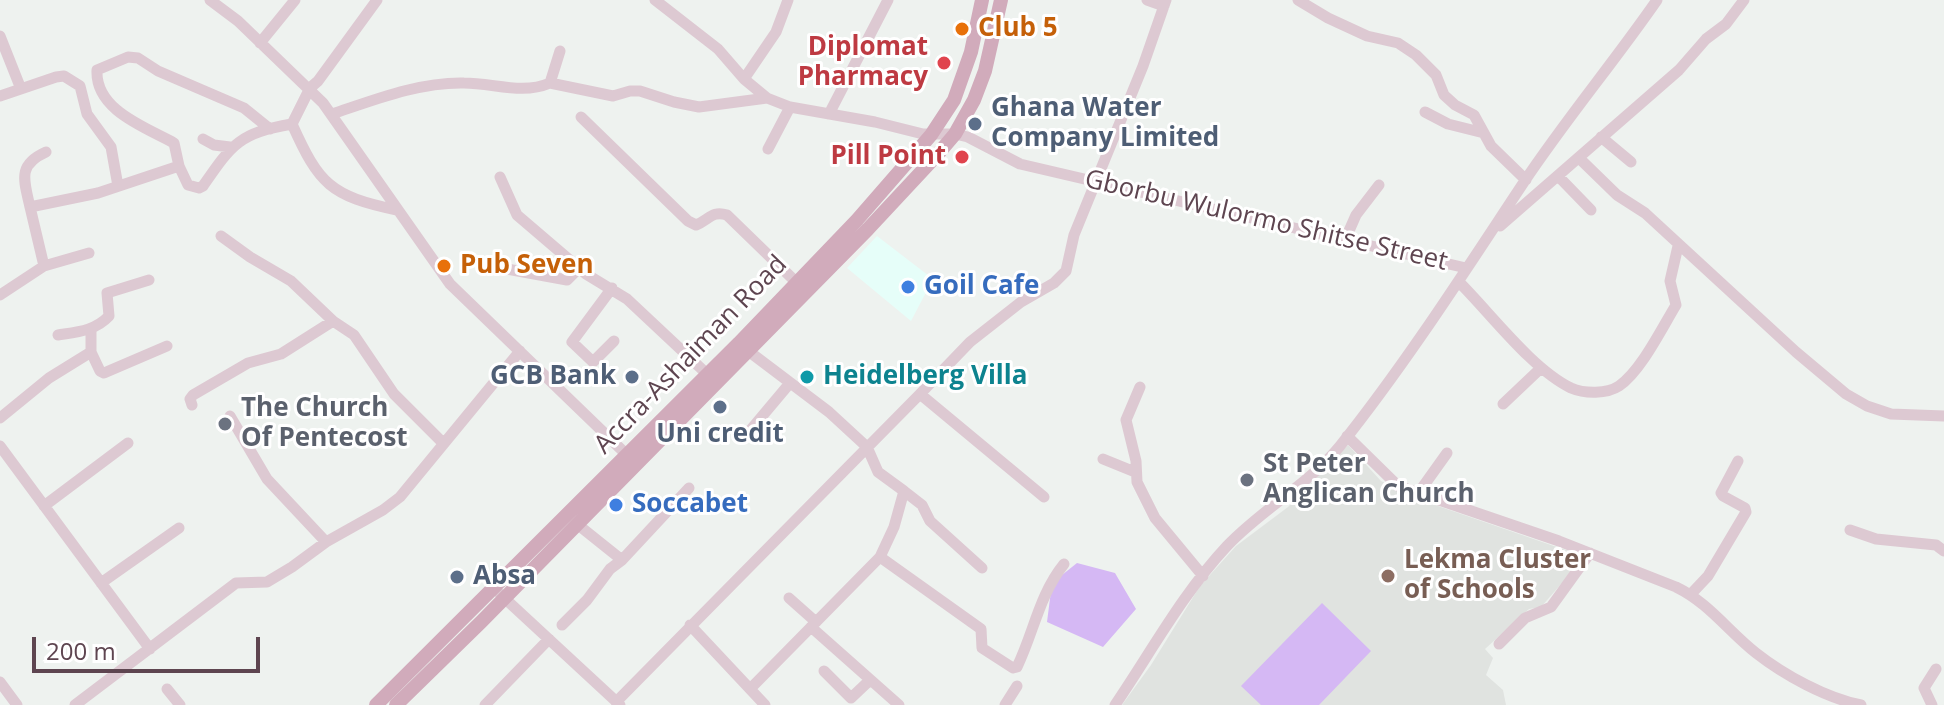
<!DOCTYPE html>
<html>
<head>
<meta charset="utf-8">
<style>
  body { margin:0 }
  #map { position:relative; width:1944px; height:705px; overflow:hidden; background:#eef2ef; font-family:"Open Sans",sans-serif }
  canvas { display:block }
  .scale { position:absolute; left:32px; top:637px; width:228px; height:36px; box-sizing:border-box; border:4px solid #5e4550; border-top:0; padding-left:10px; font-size:24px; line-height:28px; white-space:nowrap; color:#5e4550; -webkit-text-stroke:6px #fff; paint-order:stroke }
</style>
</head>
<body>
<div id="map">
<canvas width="1944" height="705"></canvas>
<div class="scale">200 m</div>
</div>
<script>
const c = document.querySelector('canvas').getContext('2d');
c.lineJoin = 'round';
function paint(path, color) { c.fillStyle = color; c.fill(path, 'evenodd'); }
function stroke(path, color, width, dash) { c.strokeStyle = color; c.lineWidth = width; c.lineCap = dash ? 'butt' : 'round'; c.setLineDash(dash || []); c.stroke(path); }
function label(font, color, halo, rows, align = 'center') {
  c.font = font + ' "Open Sans",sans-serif'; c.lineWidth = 6; c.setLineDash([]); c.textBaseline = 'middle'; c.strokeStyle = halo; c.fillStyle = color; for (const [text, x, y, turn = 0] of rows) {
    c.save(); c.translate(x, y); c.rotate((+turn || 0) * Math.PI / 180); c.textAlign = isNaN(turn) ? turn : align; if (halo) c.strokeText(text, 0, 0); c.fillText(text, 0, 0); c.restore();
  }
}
paint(new Path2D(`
  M877 236 933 279 911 321 847 268Z`), '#e6fef9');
paint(new Path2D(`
  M1348 445 1381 481 1412 497 1577 554 1576 567 1541 607 1529 609 1485 649 1493 658 1486 675 1503 690 1506 705H1122L1151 665 1200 586 1236 546 1288 507Z`), '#e0e3e0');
paint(new Path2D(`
  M1077 563 1115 573 1136 609 1103 647 1047 622 1052 583Z
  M1322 603 1371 651 1319 705H1261L1241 686Z`), '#d5b8f4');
stroke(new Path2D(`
  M210 0 238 21 323 103 450 284 627 455
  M655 0 718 49 744 79 767 98 790 107 875 122 923 134H955L968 137 1020 164 1466 268
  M1147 0 1164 6
  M1298 0 1328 18 1367 36 1398 43 1416 55 1436 75 1444 95 1455 105 1474 115 1491 146 1526 180
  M0 36 21 89
  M260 43 295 0
  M744 79 776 32 788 0
  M550 83 613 96 630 91H640L674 102 699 107 767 98
  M0 96 56 77 64 76 80 86 87 114 111 147 118 186
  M1425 112 1448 124 1484 133
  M332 114C374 100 419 82 464 83 494 83 522 95 550 83L560 51
  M829 114 888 0
  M581 117 688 221 696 225C709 220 712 210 727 215L796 282
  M292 124C319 184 330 196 397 210
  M270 129 244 108 158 71 138 58 128 57 97 70C95 110 145 127 174 143L179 166 188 185 199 188 203 186C232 144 239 133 292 124L310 88 318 81 377 0
  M1601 137 1631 162
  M203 139 214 145 230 147
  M768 149 790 107
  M1579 158 1617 195 1645 213 1796 352 1846 394 1867 406 1891 414 1944 416
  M500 177 517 215 586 274 627 299 707 374
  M1559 177 1591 210
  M30 207C24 180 17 165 46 152
  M1500 226 1679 70 1706 39 1726 24 1744 0
  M221 236 250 257 291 281 333 321 354 335 394 394 443 443
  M1345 240 1356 215 1379 185
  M44 266 89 253
  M496 267 567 280 579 268
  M1459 282C1491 314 1532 369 1571 388 1585 394 1607 394 1619 386 1641 371 1662 328 1676 305L1670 281 1678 246
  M612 288 572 342 593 362 614 341
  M0 295 44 266 30 207 98 193 179 166
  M58 335C77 332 95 331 109 316L107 293 149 280
  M747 350 829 412 867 447 878 472 904 491 894 527 880 557 750 689
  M91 352 100 371 104 373 167 346
  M1140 387 1126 420 1136 461 1137 482 1155 518 1203 576
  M920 394 970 342 1021 302 1054 283 1066 271 1074 235 1143 66 1166 0
  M1503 404 1541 368
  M192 405 190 399 193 395 248 363 281 354 333 321
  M230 416 267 479 326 542
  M0 418 49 378 91 352V329
  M748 433 790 383
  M1347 436 1398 486 1559 541 1676 587C1709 603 1728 631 1756 653 1784 675 1826 698 1861 705
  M0 446 150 649
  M1103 459 1135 472
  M904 491 922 505 930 521 982 568
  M1417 495 1447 453
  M44 506 128 443
  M577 524 622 560 689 488
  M1850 530 1876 539 1936 545 1944 551
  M880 557 981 629 982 648 1013 668 1017 667C1034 632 1039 595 1064 564
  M101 583 179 528
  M500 594 620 705
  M1691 594 1708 576 1746 512 1745 508 1723 496 1721 493 1738 461
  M789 598 816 622
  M562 625 587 600 610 569 622 560
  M690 625 765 705
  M811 627 899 705
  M1499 644 1525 618 1551 607 1590 553
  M824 671 851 698 870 680
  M0 682 17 705
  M167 689 180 705
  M616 702 920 394 1044 497
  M75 705 236 583 267 582 292 567 326 542 383 510 400 497 520 351
  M485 705 549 639
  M1005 705 1017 686
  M1115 705C1151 652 1183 593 1227 546 1262 509 1308 485 1340 446 1407 362 1465 271 1524 182 1566 119 1614 62 1657 0
  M1932 705 1924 688 1936 669`), '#ddc9d2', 11);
stroke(new Path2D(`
  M376 705 739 343 857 220 931 135 954 100 971 52 982 0
  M396 705 481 622 868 229 937 155 955 134 974 100 985 71 1001 0`), '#d1abbb', 14);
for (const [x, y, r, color] of [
  [962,29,8,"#e8710a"],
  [944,63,8,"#e0444e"],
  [975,124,8,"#5c6f8a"],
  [962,157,8,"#e0444e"],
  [444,266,8,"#e8710a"],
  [908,287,8,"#3f7fe0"],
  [632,377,8,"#5c6f8a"],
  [807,377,8,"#0f9aa8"],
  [720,407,8,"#5c6f8a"],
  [225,424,8,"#6b7280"],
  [1247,480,8,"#6b7280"],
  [616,505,8,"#3f7fe0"],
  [1388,576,8,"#8d6e63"],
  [457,577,8,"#5c6f8a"]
]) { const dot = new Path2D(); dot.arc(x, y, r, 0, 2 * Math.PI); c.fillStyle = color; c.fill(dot); stroke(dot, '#fff', 3); }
label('bold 26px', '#c56008', '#fff', [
  ["Club 5",978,29],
  ["Pub Seven",460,266]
], 'left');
label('bold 26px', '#be3a42', '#fff', [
  ["Diplomat",928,48],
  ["Pharmacy",928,78],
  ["Pill Point",946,157]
], 'right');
label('bold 26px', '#4e5e75', '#fff', [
  ["Ghana Water",991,109],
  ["Company Limited",991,139],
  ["GCB Bank",616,377,"right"],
  ["Uni credit",720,435,"center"],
  ["Absa",473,577]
], 'left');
label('26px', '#5e4550', '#fff', [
  ["Gborbu Wulormo Shitse Street",1266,221,13],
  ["Accra-Ashaiman Road",691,355,-46]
]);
label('bold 26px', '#366cbe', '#fff', [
  ["Goil Cafe",924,287],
  ["Soccabet",632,505]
], 'left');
label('bold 26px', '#0d838f', '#fff', [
  ["Heidelberg Villa",823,377]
], 'left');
label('bold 26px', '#5b616d', '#fff', [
  ["The Church",241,409],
  ["Of Pentecost",241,439],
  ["St Peter",1263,465],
  ["Anglican Church",1263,495]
], 'left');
label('bold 26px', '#785e54', '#fff', [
  ["Lekma Cluster",1404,561],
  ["of Schools",1404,591]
], 'left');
</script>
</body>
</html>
